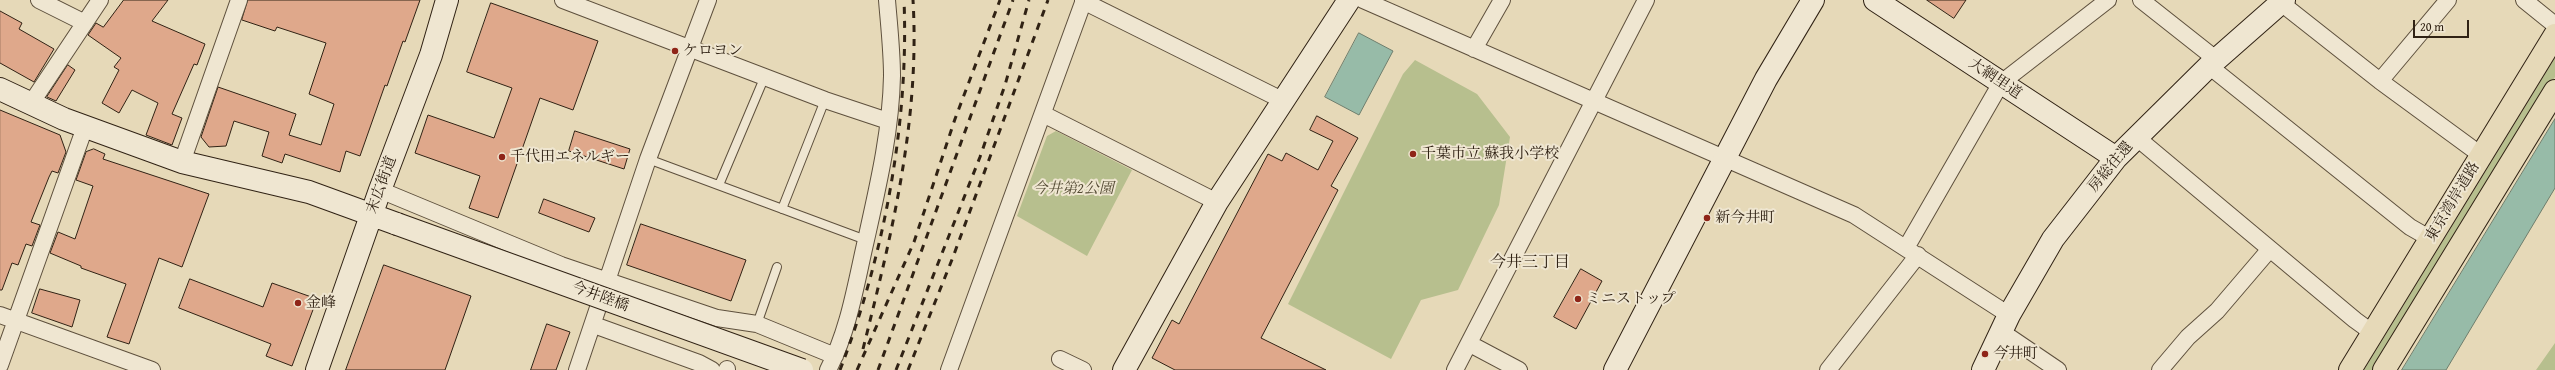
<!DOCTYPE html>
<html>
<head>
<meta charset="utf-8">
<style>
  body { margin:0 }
  #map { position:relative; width:2555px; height:370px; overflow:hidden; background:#e6d9b8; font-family:"Gentium Book Plus",serif }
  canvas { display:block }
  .scale { position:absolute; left:2413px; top:20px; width:56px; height:18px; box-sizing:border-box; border:2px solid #302214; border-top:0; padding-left:5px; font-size:12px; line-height:14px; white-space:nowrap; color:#302214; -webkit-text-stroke:3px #efe6d1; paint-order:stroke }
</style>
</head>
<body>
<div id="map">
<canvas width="2555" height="370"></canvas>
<div class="scale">20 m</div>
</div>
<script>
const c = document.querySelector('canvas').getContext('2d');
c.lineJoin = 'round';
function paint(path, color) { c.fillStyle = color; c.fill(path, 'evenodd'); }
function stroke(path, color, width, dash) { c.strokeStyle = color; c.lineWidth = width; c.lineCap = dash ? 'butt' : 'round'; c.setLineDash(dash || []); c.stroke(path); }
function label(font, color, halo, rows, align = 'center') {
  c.font = font + ' "Gentium Book Plus","Noto Serif JP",serif'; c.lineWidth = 4; c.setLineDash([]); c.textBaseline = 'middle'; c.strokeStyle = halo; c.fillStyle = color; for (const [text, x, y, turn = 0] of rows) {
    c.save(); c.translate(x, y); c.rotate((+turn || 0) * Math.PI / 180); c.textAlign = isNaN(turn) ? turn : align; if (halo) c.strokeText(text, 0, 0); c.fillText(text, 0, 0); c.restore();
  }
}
paint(new Path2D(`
  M2555 58V77L2375 370H2364Z
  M1415 60 1477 94 1510 137 1499 205 1458 290 1421 300 1391 359 1288 304 1403 74Z
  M1056 131 1132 170 1087 256 1017 216 1047 136Z
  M2555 343V370H2536Z`), '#b7bf8e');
const water = new Path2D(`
  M1359 33 1393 51 1359 115 1325 97Z
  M2555 119V188L2446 370H2402Z`);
paint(water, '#97bba8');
stroke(water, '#6e7e6d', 1);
const building = new Path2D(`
  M124 0H168L152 21 205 44 197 65 194 64 172 114 182 118 172 145 146 135 158 103 132 90 119 113 102 103 119 70 114 67 121 58 88 35 96 23 103 27Z
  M248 0H420L405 42 403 41 387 86 385 85 360 156 346 151 340 172 285 154 282 163 262 156 269 132 234 121 226 146 209 147 201 137 218 87 296 114 289 135 321 145 334 104 309 94 326 43 277 27 275 31 242 20Z
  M1927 0H1966L1954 18Z
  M491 3 598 41 573 110 540 98 498 218 469 208 480 176 415 153 428 115 494 138 512 88 467 72Z
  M0 11 22 23 19 29 54 49 34 82 0 63Z
  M68 65 75 70 56 101 47 97Z
  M0 110 60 135 66 152 58 173 52 171 49 177 31 222 40 225 32 246 26 244 18 265 12 263 2 290H0Z
  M1317 116 1358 138 1331 186 1338 190 1261 338 1326 370H1175L1152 358 1172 320 1179 324 1268 154 1282 161 1286 153 1318 170 1333 141 1310 130Z
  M575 131 630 149 624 169 569 151Z
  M94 149 105 154 103 159 209 194 182 267 159 258 129 344 107 337 126 284 81 268V266L50 253 58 232 75 239 93 186 76 180 86 152Z
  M544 199 595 218 589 232 539 213Z
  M641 224 746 260 731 301 627 265Z
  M384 265 471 296 445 370H346Z
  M1581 269 1602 281 1576 329 1554 317Z
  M190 279 263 307 272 283 317 299 292 366 266 356 271 344 179 308Z
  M40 289 80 300 72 327 32 313Z
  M547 324 570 332 556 370H531Z`);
paint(building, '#dfa88b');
stroke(building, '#302214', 1);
const lane = new Path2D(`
  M648 159 866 240
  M719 185 765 76
  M782 209 825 100
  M757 324 777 267`);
const street = new Path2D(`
  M39 0 85 23
  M563 0 825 100 888 121
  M1363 0 1854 215 2009 315
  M2141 0 2217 60
  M2524 0 2555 25
  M1083 1 1284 101
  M2281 3 2380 81 2481 155
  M1474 49 1502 0
  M2209 66 2410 227 2431 239
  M2380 81 2448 0
  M30 105 100 0
  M1043 114 1217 202
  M2136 137 2355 320 2373 333
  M182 162 239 0
  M380 190 561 265 717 318 757 324 835 356
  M1906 248 2001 83 2108 0
  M0 315 152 370
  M594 325 699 363 712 370
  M2002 332 2058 370
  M1470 344 1519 370
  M1060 359 1083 370
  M0 365 85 127
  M577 370 648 159 708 0
  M727 370V369
  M828 370C849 330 856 283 866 240 878 186 891 131 892 76 892 51 889 25 887 0
  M949 370 1084 0
  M1455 370 1646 0
  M1828 370 1918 255
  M2160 370 2188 337 2217 311 2270 249`);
const secondary = new Path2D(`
  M1875 0 2116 158
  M0 89 64 119 182 162 309 192 397 224
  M317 370 380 190 431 55 447 0
  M1124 370 1217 202 1349 0
  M1615 370 1766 79 1813 0
  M1983 370 2009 315 2053 239 2116 158 2209 66 2284 0`);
const highway = new Path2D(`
  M2350 370 2555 35
  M2384 370 2555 91`);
stroke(lane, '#5e503d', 10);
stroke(street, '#5e503d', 18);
stroke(secondary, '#302214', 24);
stroke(highway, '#302214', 24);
stroke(lane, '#efe6d1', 8);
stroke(street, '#efe6d1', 16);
stroke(secondary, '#efe6d1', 22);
stroke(highway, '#e6d9b8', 22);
stroke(new Path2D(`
  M863 349C892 233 920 120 913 0
  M840 370C884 256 909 123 904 0
  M857 370 914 242 955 119 1000 0
  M878 370 1013 0
  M896 370 980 157 1005 85 1029 0
  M908 370 953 257 1048 0`), '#302214', 3, [7, 7]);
const secondaryBridge = new Path2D(`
  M397 224 802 370`);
stroke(secondaryBridge, '#302214', 24, []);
stroke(secondaryBridge, '#efe6d1', 22);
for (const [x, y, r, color] of [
  [675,51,4,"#8f2418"],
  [1413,154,4,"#8f2418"],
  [502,157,4,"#8f2418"],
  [1707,218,4,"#8f2418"],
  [1578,299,4,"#8f2418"],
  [298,303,4,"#8f2418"],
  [1985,354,4,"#8f2418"]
]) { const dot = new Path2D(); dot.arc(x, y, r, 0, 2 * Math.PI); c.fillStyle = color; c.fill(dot); stroke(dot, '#efe6d1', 1.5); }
label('15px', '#302214', '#efe6d1', [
  ["ケロヨン",683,51],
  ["千葉市立 蘇我小学校",1421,154],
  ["千代田エネルギー",510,157],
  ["新今井町",1715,218],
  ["ミニストップ",1586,299],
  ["金峰",306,303],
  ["今井町",1993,354]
], 'left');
label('15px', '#302214', '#efe6d1', [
  ["大網里道",1995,79,34],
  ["房総往還",2111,167,-50],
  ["末広街道",382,185,-70],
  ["東京湾岸道路",2453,202,-59],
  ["今井陸橋",600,297,20]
]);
label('italic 15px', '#524932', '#efe6d1', [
  ["今井第2公園",1073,189]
]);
label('16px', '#302214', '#efe6d1', [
  ["今井三丁目",1530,263]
]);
</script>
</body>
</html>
